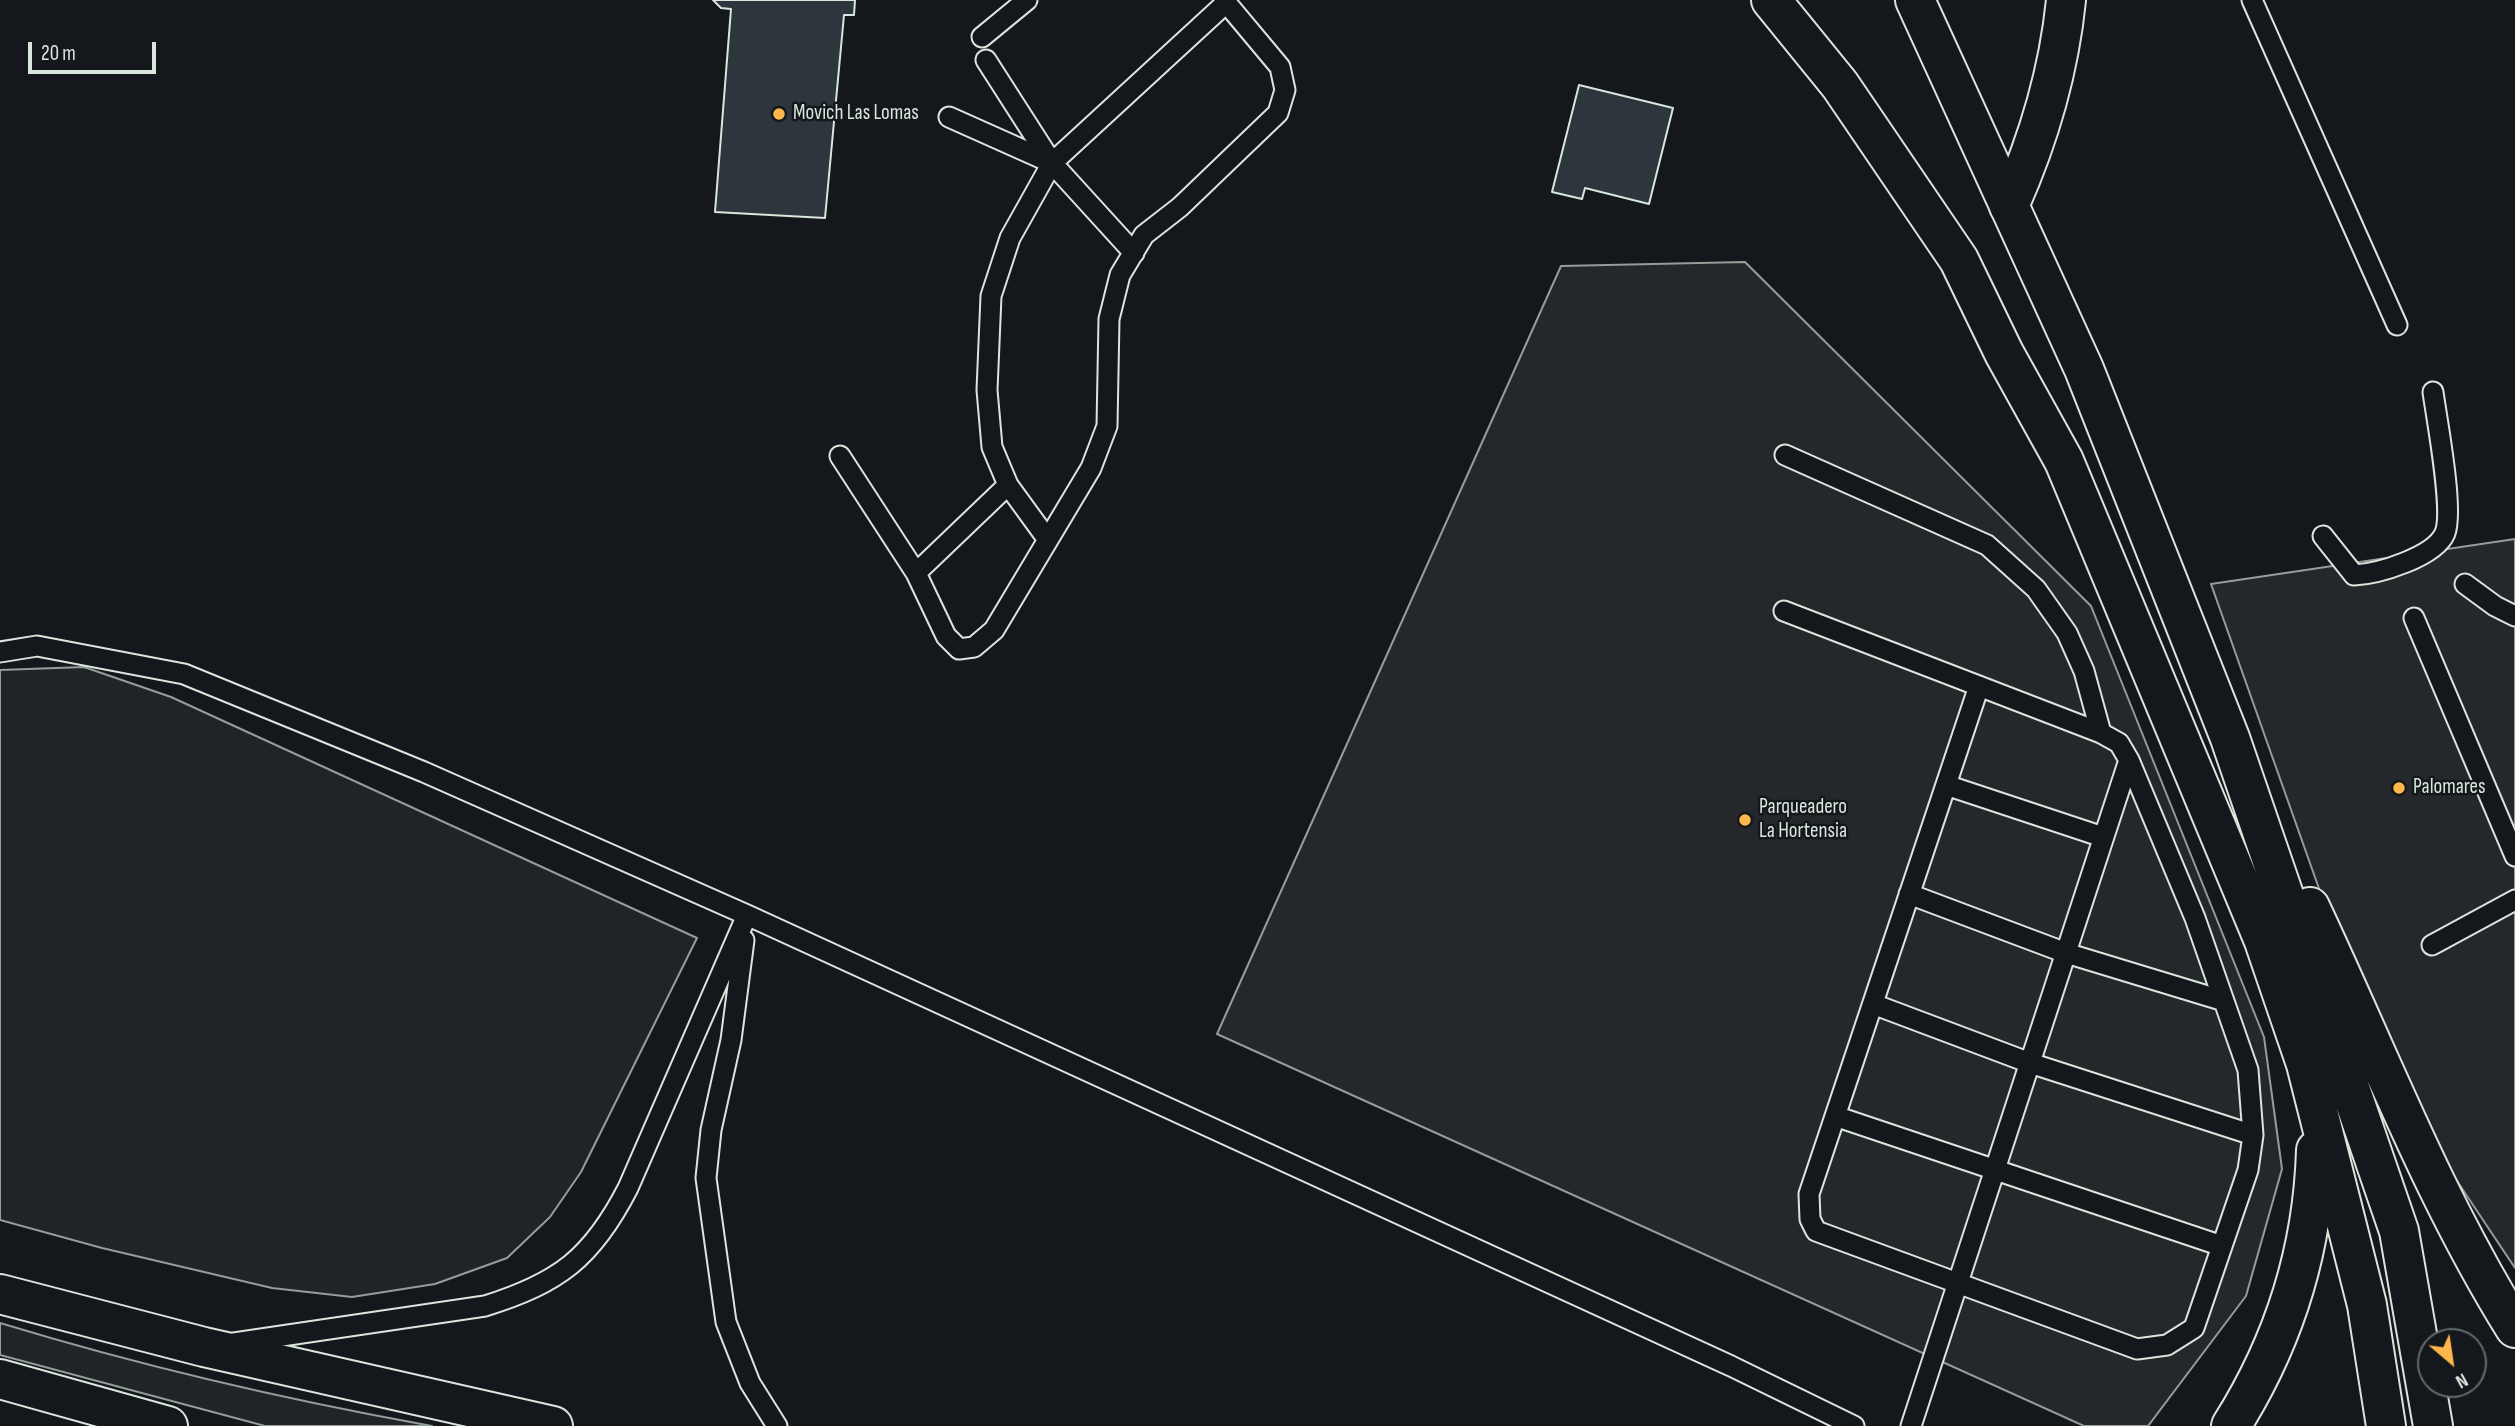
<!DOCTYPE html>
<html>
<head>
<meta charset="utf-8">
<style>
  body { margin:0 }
  #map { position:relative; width:2515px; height:1426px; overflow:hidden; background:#14181c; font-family:"Sofia Sans Condensed",sans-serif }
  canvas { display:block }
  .north { position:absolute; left:2417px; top:1328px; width:70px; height:70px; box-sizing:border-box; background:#14181c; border:2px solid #626a69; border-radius:50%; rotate:151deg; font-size:19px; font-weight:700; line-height:28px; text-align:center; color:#d8e6dc }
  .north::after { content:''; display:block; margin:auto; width:24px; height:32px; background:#ffb74d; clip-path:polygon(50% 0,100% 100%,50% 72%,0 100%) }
  .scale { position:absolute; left:28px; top:42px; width:128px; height:32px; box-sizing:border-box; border:4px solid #d8e6dc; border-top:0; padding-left:9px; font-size:21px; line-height:24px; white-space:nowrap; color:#d8e6dc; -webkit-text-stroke:5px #14181c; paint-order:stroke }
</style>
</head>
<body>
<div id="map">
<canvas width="2515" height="1426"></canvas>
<div class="north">N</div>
<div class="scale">20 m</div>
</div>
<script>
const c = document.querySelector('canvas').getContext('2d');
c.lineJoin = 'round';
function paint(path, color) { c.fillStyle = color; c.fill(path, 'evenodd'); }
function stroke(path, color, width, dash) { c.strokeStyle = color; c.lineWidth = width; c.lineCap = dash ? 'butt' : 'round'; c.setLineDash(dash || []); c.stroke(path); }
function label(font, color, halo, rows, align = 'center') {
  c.font = font + ' "Sofia Sans Condensed",sans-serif'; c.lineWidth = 5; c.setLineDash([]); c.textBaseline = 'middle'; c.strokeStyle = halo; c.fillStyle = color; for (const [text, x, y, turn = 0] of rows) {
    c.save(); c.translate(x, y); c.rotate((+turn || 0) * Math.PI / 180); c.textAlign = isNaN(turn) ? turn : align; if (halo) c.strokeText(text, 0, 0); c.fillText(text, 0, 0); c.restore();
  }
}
const green = new Path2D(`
  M84 667 171 697 697 938 581 1172 550 1217 507 1258 435 1284 352 1297 272 1288 102 1248 0 1220V670Z
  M0 1323C141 1366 287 1400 432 1426H265L0 1355Z`);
paint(green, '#202428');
stroke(green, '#939e99', 2);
const parking = new Path2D(`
  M1745 262 2091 606 2264 1037 2282 1169 2246 1296 2148 1426H2084L1217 1034 1561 266Z
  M2515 539V1268L2411 1112 2356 993 2211 584Z`);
paint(parking, '#24282b');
stroke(parking, '#939e99', 2);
const building = new Path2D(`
  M713 0H855L854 15H844L825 218 715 212 731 9 721 8Z
  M1579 85 1673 108 1649 204 1585 188 1582 199 1552 192Z`);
paint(building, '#2c363c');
stroke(building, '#d8e6dc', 2);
const service = new Path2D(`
  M2252 0 2397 325
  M982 37 1027 0
  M986 60 1052 163 1134 253
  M949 117 1052 163
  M1785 455 1987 545 2036 589 2067 633 2084 671 2101 733
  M840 456 916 573 946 636 959 649 974 647 994 630 1091 468 1107 426 1109 319 1120 275 1144 235 1180 207 1278 113 1285 90 1280 67 1224 0
  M2323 536 2354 575C2378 574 2435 557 2445 533 2454 510 2437 421 2433 392
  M1048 540 1008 485 992 447 987 390 991 296 1010 238 1052 163 1226 3
  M916 573 1008 485
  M2465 584 2495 606 2515 616
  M1784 611 2101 733 2119 743 2129 760 1911 1426
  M2414 618 2515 856
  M0 652 37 646 184 674 424 772 747 915 1731 1366 1854 1426
  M1979 686 1809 1194 1810 1219 1816 1231 2137 1349 2167 1345 2194 1328 2248 1170 2253 1135 2248 1070 2195 918 2129 760
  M1946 785 2103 837
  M1909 894 2066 953 2224 1001
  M744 940 731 1040 711 1130 706 1178 726 1322 750 1383 777 1426
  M2432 945 2515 900
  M1873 1004 2030 1063 2253 1135
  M1835 1116 2222 1246
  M234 1343 485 1306C559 1283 592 1258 628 1188L747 915`);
const minor = new Path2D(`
  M2009 206C2038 141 2059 70 2066 0`);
const primary = new Path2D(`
  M1771 0 1840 85 1959 260 2004 353 2064 461 2264 941 2306 1064 2367 1305 2386 1426
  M1915 0 2084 369 2230 738 2399 1231 2433 1426
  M2310 907C2377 1049 2432 1195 2515 1328
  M0 1294 204 1347 553 1426
  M0 1379 168 1426
  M2231 1426C2284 1342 2313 1250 2316 1150`);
stroke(service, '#d8e6dc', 23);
stroke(minor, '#d8e6dc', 42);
stroke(primary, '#d8e6dc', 42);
stroke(service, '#14181c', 19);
stroke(minor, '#14181c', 38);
stroke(primary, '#14181c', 38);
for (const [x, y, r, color] of [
  [779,114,7,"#ffb74d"],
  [2399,788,7,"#ffb74d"],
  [1745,820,7,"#ffb74d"]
]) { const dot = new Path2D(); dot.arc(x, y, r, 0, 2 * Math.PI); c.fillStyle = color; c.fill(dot); stroke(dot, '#14181c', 2.5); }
label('21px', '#d8e6dc', '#14181c', [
  ["Movich Las Lomas",793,114],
  ["Palomares",2413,788],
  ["Parqueadero",1759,808],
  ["La Hortensia",1759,832]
], 'left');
</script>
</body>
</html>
